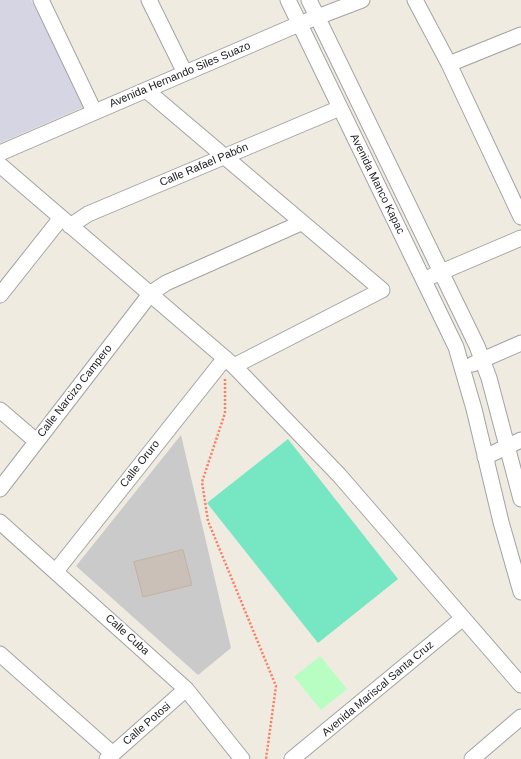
<!DOCTYPE html>
<html>
<head>
<meta charset="utf-8">
<style>
  body { margin:0 }
  canvas { display:block; background:#efebe1 }
</style>
</head>
<body>
<canvas width="521" height="759"></canvas>
<script>
const c = document.querySelector('canvas').getContext('2d');
c.lineJoin = 'round';
function paint(path, color) { c.fillStyle = color; c.fill(path, 'evenodd'); }
function stroke(path, color, width, dash) { c.strokeStyle = color; c.lineWidth = width; c.lineCap = dash ? 'butt' : 'round'; c.setLineDash(dash || []); c.stroke(path); }
function label(font, color, halo, rows, align = 'center') {
  c.font = font + ' Helvetica,sans-serif'; c.lineWidth = 4; c.setLineDash([]); c.textBaseline = 'middle'; c.strokeStyle = halo; c.fillStyle = color; for (const [text, x, y, turn = 0] of rows) {
    c.save(); c.translate(x, y); c.rotate((+turn || 0) * Math.PI / 180); c.textAlign = isNaN(turn) ? turn : align; if (halo) c.strokeText(text, 0, 0); c.fillText(text, 0, 0); c.restore();
  }
}
paint(new Path2D(`
  M181 435 231 648 198 675 76 566Z`), '#cacaca');
paint(new Path2D(`
  M320 656 347 689 321 710 294 677Z`), '#b8fec2');
paint(new Path2D(`
  M288 439 398 579 318 643 207 503Z`), '#77e6c2');
paint(new Path2D(`
  M0 0H31L86 106 0 143Z`), '#d6d5e4');
const building = new Path2D(`
  M183 550 192 585 143 597 134 562Z`);
paint(building, '#cbc0b7');
stroke(building, '#c1b2a2', 1);
const minor = new Path2D(`
  M41 0 94 111
  M149 0 185 73
  M288 0 456 347 474 409 501 522 521 592
  M309 0 477 346 489 378 521 499
  M415 0 449 64 521 217
  M449 64 521 35
  M146 90 382 290 234 366
  M0 153 299 24 362 0
  M0 165 234 366 339 475 521 685
  M70 226 88 214 340 108
  M432 276 521 238
  M0 295 61 218
  M473 364 521 343
  M0 410 36 441
  M485 457 521 440
  M0 489 151 293 166 283 301 223
  M0 522 186 689 242 759
  M56 571 225 358
  M0 654 113 754
  M107 759 186 689
  M292 759 463 618
  M472 759 521 717`);
stroke(minor, '#a3a3a3', 17);
stroke(new Path2D(`
  M225 379V413L202 482 208 521 276 686 266 759`), '#ff7c61', 2.5, [2, 2]);
stroke(minor, '#fff', 15);
label('11px', '#1c1c1c', '#fff', [
  ["Avenida Hernando Siles Suazo",180,75,-23],
  ["Calle Rafael Pabón",204,165,-23],
  ["Avenida Manco Kapac",377,184,64],
  ["Calle Narcizo Campero",75,391,-52],
  ["Calle Oruro",140,464,-52],
  ["Calle Cuba",127,635,42],
  ["Avenida Mariscal Santa Cruz",378,689,-40],
  ["Calle Potosi",147,724,-41]
]);
</script>
</body>
</html>
